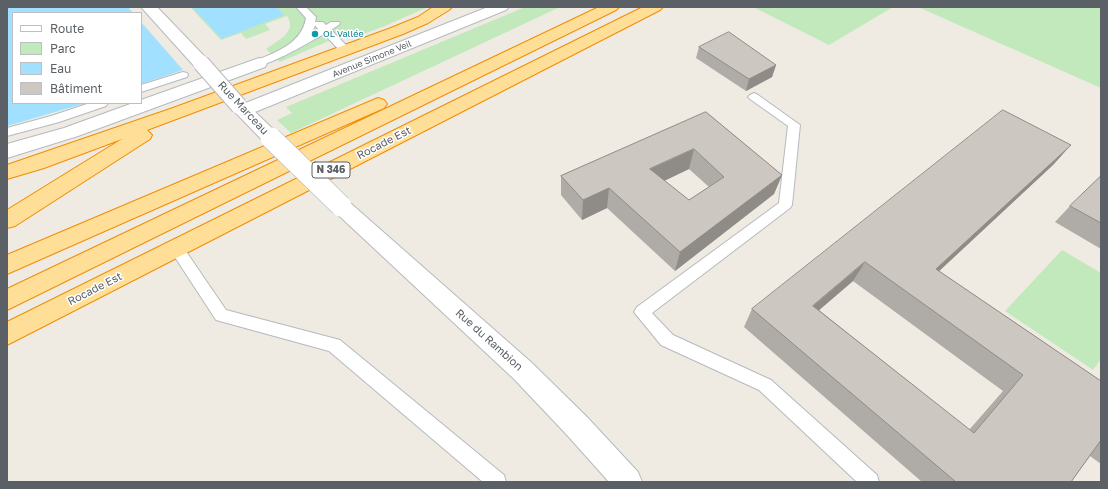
<!DOCTYPE html>
<html>
<head>
<meta charset="utf-8">
<style>
  body { margin:0 }
  #map { position:relative; width:1108px; height:489px; overflow:hidden; background:#efebe2; font-family:"Golos Text",sans-serif }
  canvas { display:block }
  .frame { position:absolute; inset:0; border:8px solid #5a6065; pointer-events:none }
  .legend { position:absolute; left:12px; top:12px; width:130px; height:92px; box-sizing:border-box; background:#fff; border:1px solid #bdbfc1; margin:0; padding:5px 7px; list-style:none; font-size:12px; color:#5a6065 }
  .legend li { display:flex; align-items:center; gap:8px; height:20px }
  .legend b { width:20px; border:1px solid #bdbfc1 }
</style>
</head>
<body>
<div id="map">
<canvas width="1108" height="489"></canvas>
<div class="frame"></div>
<ul class="legend">
<li><b style="height:5px;background:#fff"></b>Route</li>
<li><b style="height:11px;background:#c1e9bc"></b>Parc</li>
<li><b style="height:11px;background:#a2e0ff"></b>Eau</li>
<li><b style="height:11px;background:#ccc7c1"></b>Bâtiment</li>
</ul>
</div>
<script>
const c = document.querySelector('canvas').getContext('2d');
c.lineJoin = 'round';
function paint(path, color) { c.fillStyle = color; c.fill(path, 'evenodd'); }
function stroke(path, color, width, dash) { c.strokeStyle = color; c.lineWidth = width; c.lineCap = dash ? 'butt' : 'round'; c.setLineDash(dash || []); c.stroke(path); }
function label(font, color, halo, rows, align = 'center') {
  c.font = font + ' "Golos Text",sans-serif'; c.lineWidth = 3; c.setLineDash([]); c.textBaseline = 'middle'; c.strokeStyle = halo; c.fillStyle = color; for (const [text, x, y, turn = 0] of rows) {
    c.save(); c.translate(x, y); c.rotate((+turn || 0) * Math.PI / 180); c.textAlign = isNaN(turn) ? turn : align; if (halo) c.strokeText(text, 0, 0); c.fillText(text, 0, 0); c.restore();
  }
}
paint(new Path2D(`
  M190 7H428L385 26 350 39 345 34 280 62 266 49C277 41 298 32 287 16L265 24 270 30 246 39 241 33 221 40Z
  M525 7H560L291 133 277 120 292 113 286 107Z
  M753 7H893L829 45Z
  M918 7H1101V88Z
  M1062 250 1101 273V359L1093 370 1005 311Z`), '#c1e9bc');
paint(new Path2D(`
  M7 7H128L133 13H13V103H86L7 126Z
  M192 7H277L284 15 222 39Z
  M141 22 183 70 141 84Z`), '#a2e0ff');
const service = new Path2D(`
  M296 7H306L316 17 315 22H323L326 25 331 22H339L340 24 331 30 349 48 350 50 349 52H341L324 34C311 41 267 68 255 65L254 63 255 61C277 52 302 43 306 18ZM315 25 318 29 311 33 315 26Z
  M183 72 187 73 188 75 187 77 141 92V85Z
  M754 93 758 95 800 125 792 205 790 208 652 313 673 335 771 380 877 475 879 482H857L759 390 661 345 634 312 637 307 779 203 788 126 750 99 748 97 750 95Z
  M90 103H108L106 106 59 122 7 136V128L51 116Z
  M176 243 181 244 226 310 340 340 504 475 506 482H483L329 351 216 320 169 248 171 244Z`);
const minor = new Path2D(`
  M488 7H509L506 10 250 114 244 116 238 114 235 110 238 106Z
  M259 58 265 59 267 63 265 67 78 136 7 158V144L64 128 133 103H141V100Z`);
const tertiary = new Path2D(`
  M141 7H157L207 59 209 63 207 67 201 68 195 67Z
  M239 100 245 102 278 134 280 138 278 142 271 144 264 142 233 110 230 106 233 102Z
  M341 198 348 201 532 363 587 417 638 472 642 482H609L567 435 514 379 334 211 331 206 334 201Z`);
const trunk = new Path2D(`
  M433 7H452L449 10 428 23 403 34 147 130 152 135 150 139 15 226 7 228V210L122 139 44 168 7 179V165L173 108 391 28 418 17Z
  M599 7H619L616 10 7 310V289Z
  M643 7H663L660 10 7 345V322Z
  M378 98 384 100 387 104 384 108 7 274V255Z`);
stroke(service, '#b5babe', 2);
stroke(minor, '#b5babe', 2);
stroke(tertiary, '#b5babe', 2);
stroke(trunk, '#f18d00', 2);
paint(service, '#fff');
paint(minor, '#fff');
paint(tertiary, '#fff');
paint(trunk, '#ffde98');
const tertiaryBridgeFar1 = new Path2D(`
  M201 63 239 106`);
const tertiaryBridge = new Path2D(`
  M271 138 341 206`);
stroke(tertiaryBridgeFar1, '#b5babe', 18, []);
stroke(tertiaryBridge, '#b5babe', 22, []);
stroke(tertiaryBridgeFar1, '#fff', 16);
stroke(tertiaryBridge, '#fff', 21);
paint(new Path2D(`
  M699 47 776 65 772 77 746 91 696 58Z
  M706 112 782 175 774 194 675 271 607 208 582 220 561 195V176ZM689 169 709 187 689 200 664 181Z
  M1054 164 939 271 1101 381V464L1090 456 1071 482H922L744 327 752 309ZM853 281 1003 391 969 430 819 310Z
  M1101 176V249L1055 222 1070 206Z`), '#afaba6');
paint(new Path2D(`
  M776 65 772 77 746 91 749 79Z
  M1071 145 1054 164 921 288 936 269Z
  M694 149 689 169 647 189 650 169Z
  M782 175 774 194 675 271 680 252Z
  M609 188 607 208 582 220 583 200Z
  M865 262 853 281 803 324 813 306Z`), '#8f8b87');
const building = new Path2D(`
  M729 32 776 65 749 79 699 47Z
  M1003 110 1071 145 936 269 1101 381V440L1071 482H956L752 309ZM865 262 1023 375 974 433 813 306Z
  M706 112 782 175 680 252 609 188 583 200 561 176ZM694 149 724 177 689 200 650 169Z
  M1101 176V223L1070 206Z`);
paint(building, '#ccc7c1');
stroke(building, '#8f8b87', 1);
for (const [x, y, r, color] of [
  [315,34,4,"#0f9aa8"]
]) { const dot = new Path2D(); dot.arc(x, y, r, 0, 2 * Math.PI); c.fillStyle = color; c.fill(dot); stroke(dot, '#fff', 1.5); }
label('9px', '#0d838f', '#fff', [
  ["OL Vallée",323,34]
], 'left');
label('9px', '#5a6065', '#fff', [
  ["Avenue Simone Veil",372,59,-22]
]);
for (const [x, y, w] of [
  [331,170,38]
]) { const box = new Path2D(); box.roundRect(x - w / 2, y - 8, w, 16, 3); c.fillStyle = '#fff'; c.fill(box); stroke(box, '#5a6065', 1); }
label('bold 10px', '#5a6065', null, [
  ["N 346",331,170]
]);
label('11px', '#5a6065', '#fff', [
  ["Rue Marceau",243,108,47],
  ["Rocade Est",384,143,-27],
  ["Rocade Est",95,289,-27],
  ["Rue du Rambion",489,340,42]
]);
</script>
</body>
</html>
